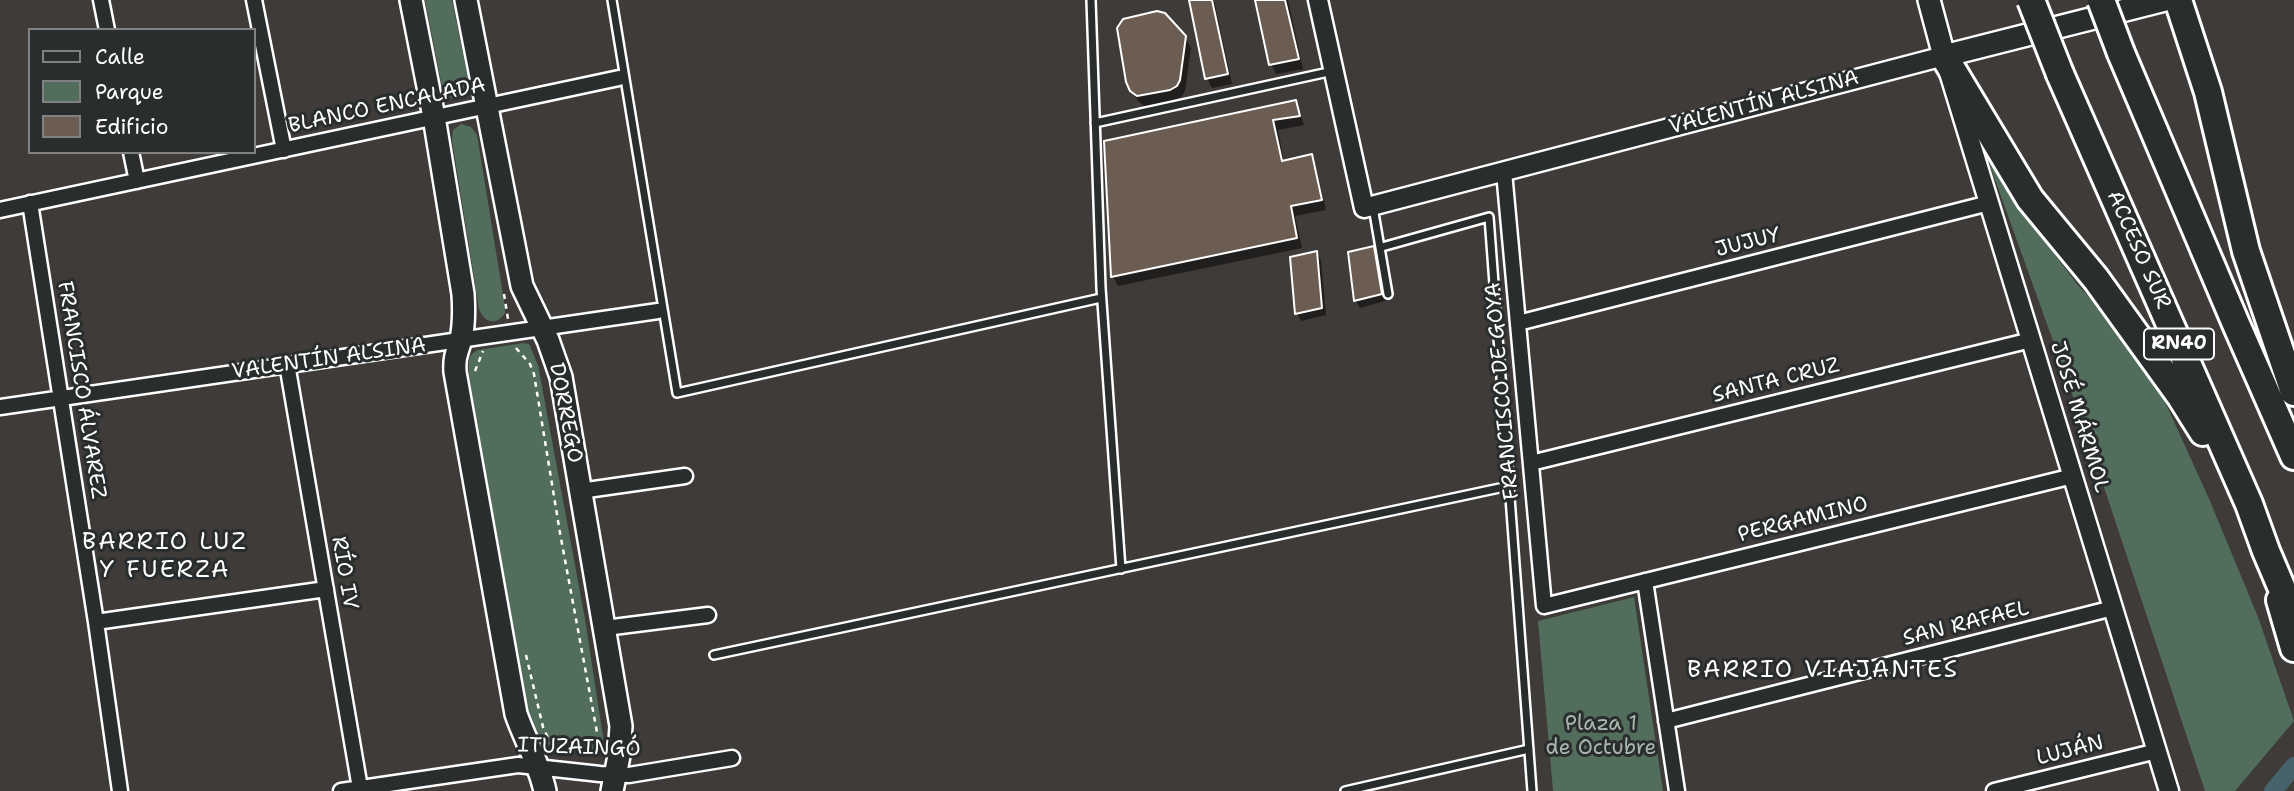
<!DOCTYPE html>
<html>
<head>
<meta charset="utf-8">
<style>
  body { margin:0 }
  #map { position:relative; width:2294px; height:791px; overflow:hidden; background:#3e3b39; font-family:"Shantell Sans",sans-serif }
  canvas { display:block }
  .legend { position:absolute; left:28px; top:28px; width:228px; height:126px; box-sizing:border-box; background:#2a2d2e; border:2px solid #7f8182; margin:0; padding:9px 12px; list-style:none; font-size:21px; color:#fff }
  .legend li { display:flex; align-items:center; gap:14px; height:35px }
  .legend b { width:35px; border:2px solid #7f8182 }
</style>
</head>
<body>
<div id="map">
<canvas width="2294" height="791"></canvas>
<ul class="legend">
<li><b style="height:9px;background:#2a2d2e"></b>Calle</li>
<li><b style="height:19px;background:#526d5b"></b>Parque</li>
<li><b style="height:19px;background:#6c5d53"></b>Edificio</li>
</ul>
</div>
<script>
const c = document.querySelector('canvas').getContext('2d');
c.lineJoin = 'round';
function paint(path, color) { c.fillStyle = color; c.fill(path, 'evenodd'); }
function stroke(path, color, width, dash) { c.strokeStyle = color; c.lineWidth = width; c.lineCap = dash ? 'butt' : 'round'; c.setLineDash(dash || []); c.stroke(path); }
function label(font, color, halo, rows, align = 'center') {
  c.font = font + ' "Shantell Sans",sans-serif'; c.lineWidth = 6; c.setLineDash([]); c.textBaseline = 'middle'; c.strokeStyle = halo; c.fillStyle = color; for (const [text, x, y, turn = 0] of rows) {
    c.save(); c.translate(x, y); c.rotate((+turn || 0) * Math.PI / 180); c.textAlign = isNaN(turn) ? turn : align; if (halo) c.strokeText(text, 0, 0); c.fillText(text, 0, 0); c.restore();
  }
}
paint(new Path2D(`
  M425 0H452L469 84V90C460 104 448 101 442 87Z
  M461 124 471 127 477 135 505 307V313C497 326 484 323 479 309L452 140 453 130Z
  M1984 149 2031 223 2077 284 2133 345 2166 404 2210 501 2258 617 2294 721 2235 791H2205L2084 427Z
  M523 343 529 344 538 365 585 619 604 743V750L600 754C588 753 548 750 540 741 532 733 531 719 528 709L469 377C469 366 466 355 478 350Z
  M1634 597 1663 791H1553L1538 621Z`), '#526d5b');
paint(new Path2D(`
  M1190 0H1214L1232 84 1212 88 1207 78Z
  M1257 0H1288L1303 69 1276 74 1271 64Z
  M1185 37 1191 48 1185 91 1182 96 1176 100 1144 106 1138 101 1132 90Z
  M1295 102 1300 112 1304 125 1278 130 1284 162 1311 156 1316 166 1326 210 1295 216 1302 248 1118 286 1113 277 1106 142Z
  M1373 248 1377 256 1385 301 1360 308 1355 300Z
  M1317 253 1321 260 1326 315 1301 321 1297 313Z`), '#0007');
stroke(new Path2D(`
  M2273 791 2294 766`), '#46626a', 18);
const building = new Path2D(`
  M1189 0H1212L1228 74 1205 79Z
  M1255 0H1285L1299 59 1269 65Z
  M1157 11 1165 13 1186 36 1180 80 1177 86 1170 90 1137 96 1130 91 1126 82 1117 28 1123 19Z
  M1296 100 1300 116 1273 120 1282 161 1312 154 1322 200 1291 206 1297 238 1111 277 1104 141Z
  M1374 246 1382 294 1354 301 1348 252Z
  M1317 251 1322 308 1295 314 1290 257Z`);
paint(building, '#6c5d53');
stroke(building, '#fff', 2);
const service = new Path2D(`
  M612 0 677 393 1101 298
  M1091 0 1101 288 1121 569
  M1095 123 1333 71
  M1373 207 1388 294
  M1382 247 1489 217 1532 791
  M714 655 1509 486
  M1345 791 1529 749`);
const minor = new Path2D(`
  M101 0 107 30
  M254 0 284 150
  M131 152 137 181
  M1504 172 1544 606 2073 476
  M30 203 96 622 120 791
  M0 210 619 78
  M1518 323 1989 203
  M287 364 360 788
  M0 407 658 311
  M1531 463 2031 340
  M580 491 685 476
  M1645 581 1677 791
  M96 622 326 589
  M605 628 708 615
  M1666 721 2113 608
  M341 791 518 765 600 774 629 775 732 758
  M1994 791 2157 751`);
const tertiary = new Path2D(`
  M1318 0 1364 208 1944 56 2169 791`);
const secondary = new Path2D(`
  M411 0 434 117 463 294C464 309 464 325 461 339 457 353 454 357 455 372L516 714C525 740 539 763 545 791
  M466 0 522 286 548 340 561 377 621 726 619 756 612 791
  M1929 0 1944 56 2165 0`);
const motorway = new Path2D(`
  M2178 0 2208 92 2246 251 2294 392
  M2121 53 2236 324 2294 456
  M1944 56 2030 199 2096 279 2181 397 2203 432
  M2060 74 2249 504 2266 551 2294 617
  M2280 600 2294 648`);
stroke(service, '#fff', 12);
stroke(minor, '#fff', 19);
stroke(tertiary, '#fff', 23);
stroke(secondary, '#fff', 26);
stroke(motorway, '#fff', 32);
stroke(new Path2D(`
  M504 294 508 319
  M516 348 530 364 534 374 560 533 599 743
  M475 371 483 351
  M526 655 543 727 555 753`), '#fff', 2.5, [5, 5]);
stroke(service, '#2a2d2e', 7);
stroke(minor, '#2a2d2e', 14);
stroke(tertiary, '#2a2d2e', 18);
stroke(secondary, '#2a2d2e', 21);
stroke(motorway, '#2a2d2e', 26);
const motorwayBridge = new Path2D(`
  M2031 0 2060 74
  M2101 0 2121 53`);
stroke(motorwayBridge, '#fff', 32, []);
stroke(motorwayBridge, '#2a2d2e', 26);
for (const [x, y, w] of [
  [2179,344,70]
]) { const box = new Path2D(); box.roundRect(x - w / 2, y - 15.5, w, 31, 5); c.fillStyle = '#2a2d2e'; c.fill(box); stroke(box, '#fff', 2); }
label('bold 19px', '#fff', null, [
  ["RN40",2179,344]
]);
label('21px', '#fff', '#2a2d2e', [
  ["VALENTÍN ALSINA",1764,103,-15],
  ["BLANCO ENCALADA",387,106,-12],
  ["JUJUY",1748,243,-14],
  ["ACCESO SUR",2138,250,66],
  ["VALENTÍN ALSINA",329,359,-8],
  ["SANTA CRUZ",1776,381,-14],
  ["FRANCISCO ÁLVAREZ",81,390,81],
  ["FRANCISCO DE GOYA",1503,391,-95],
  ["DORREGO",565,413,79],
  ["JOSÉ MÁRMOL",2079,417,73],
  ["PERGAMINO",1803,520,-14],
  ["RÍO IV",344,573,80],
  ["SAN RAFAEL",1966,624,-14],
  ["ITUZAINGÓ",579,748,2],
  ["LUJÁN",2070,751,-14]
]);
label('21px', '#a8b6ad', '#2a2d2e', [
  ["Plaza 1",1601,725],
  ["de Octubre",1601,749]
]);
c.letterSpacing = '2px';
label('24px', '#fff', '#2a2d2e', [
  ["BARRIO LUZ",165,543],
  ["Y FUERZA",165,571],
  ["BARRIO VIAJANTES",1823,671]
]);
c.letterSpacing = '0px';
</script>
</body>
</html>
